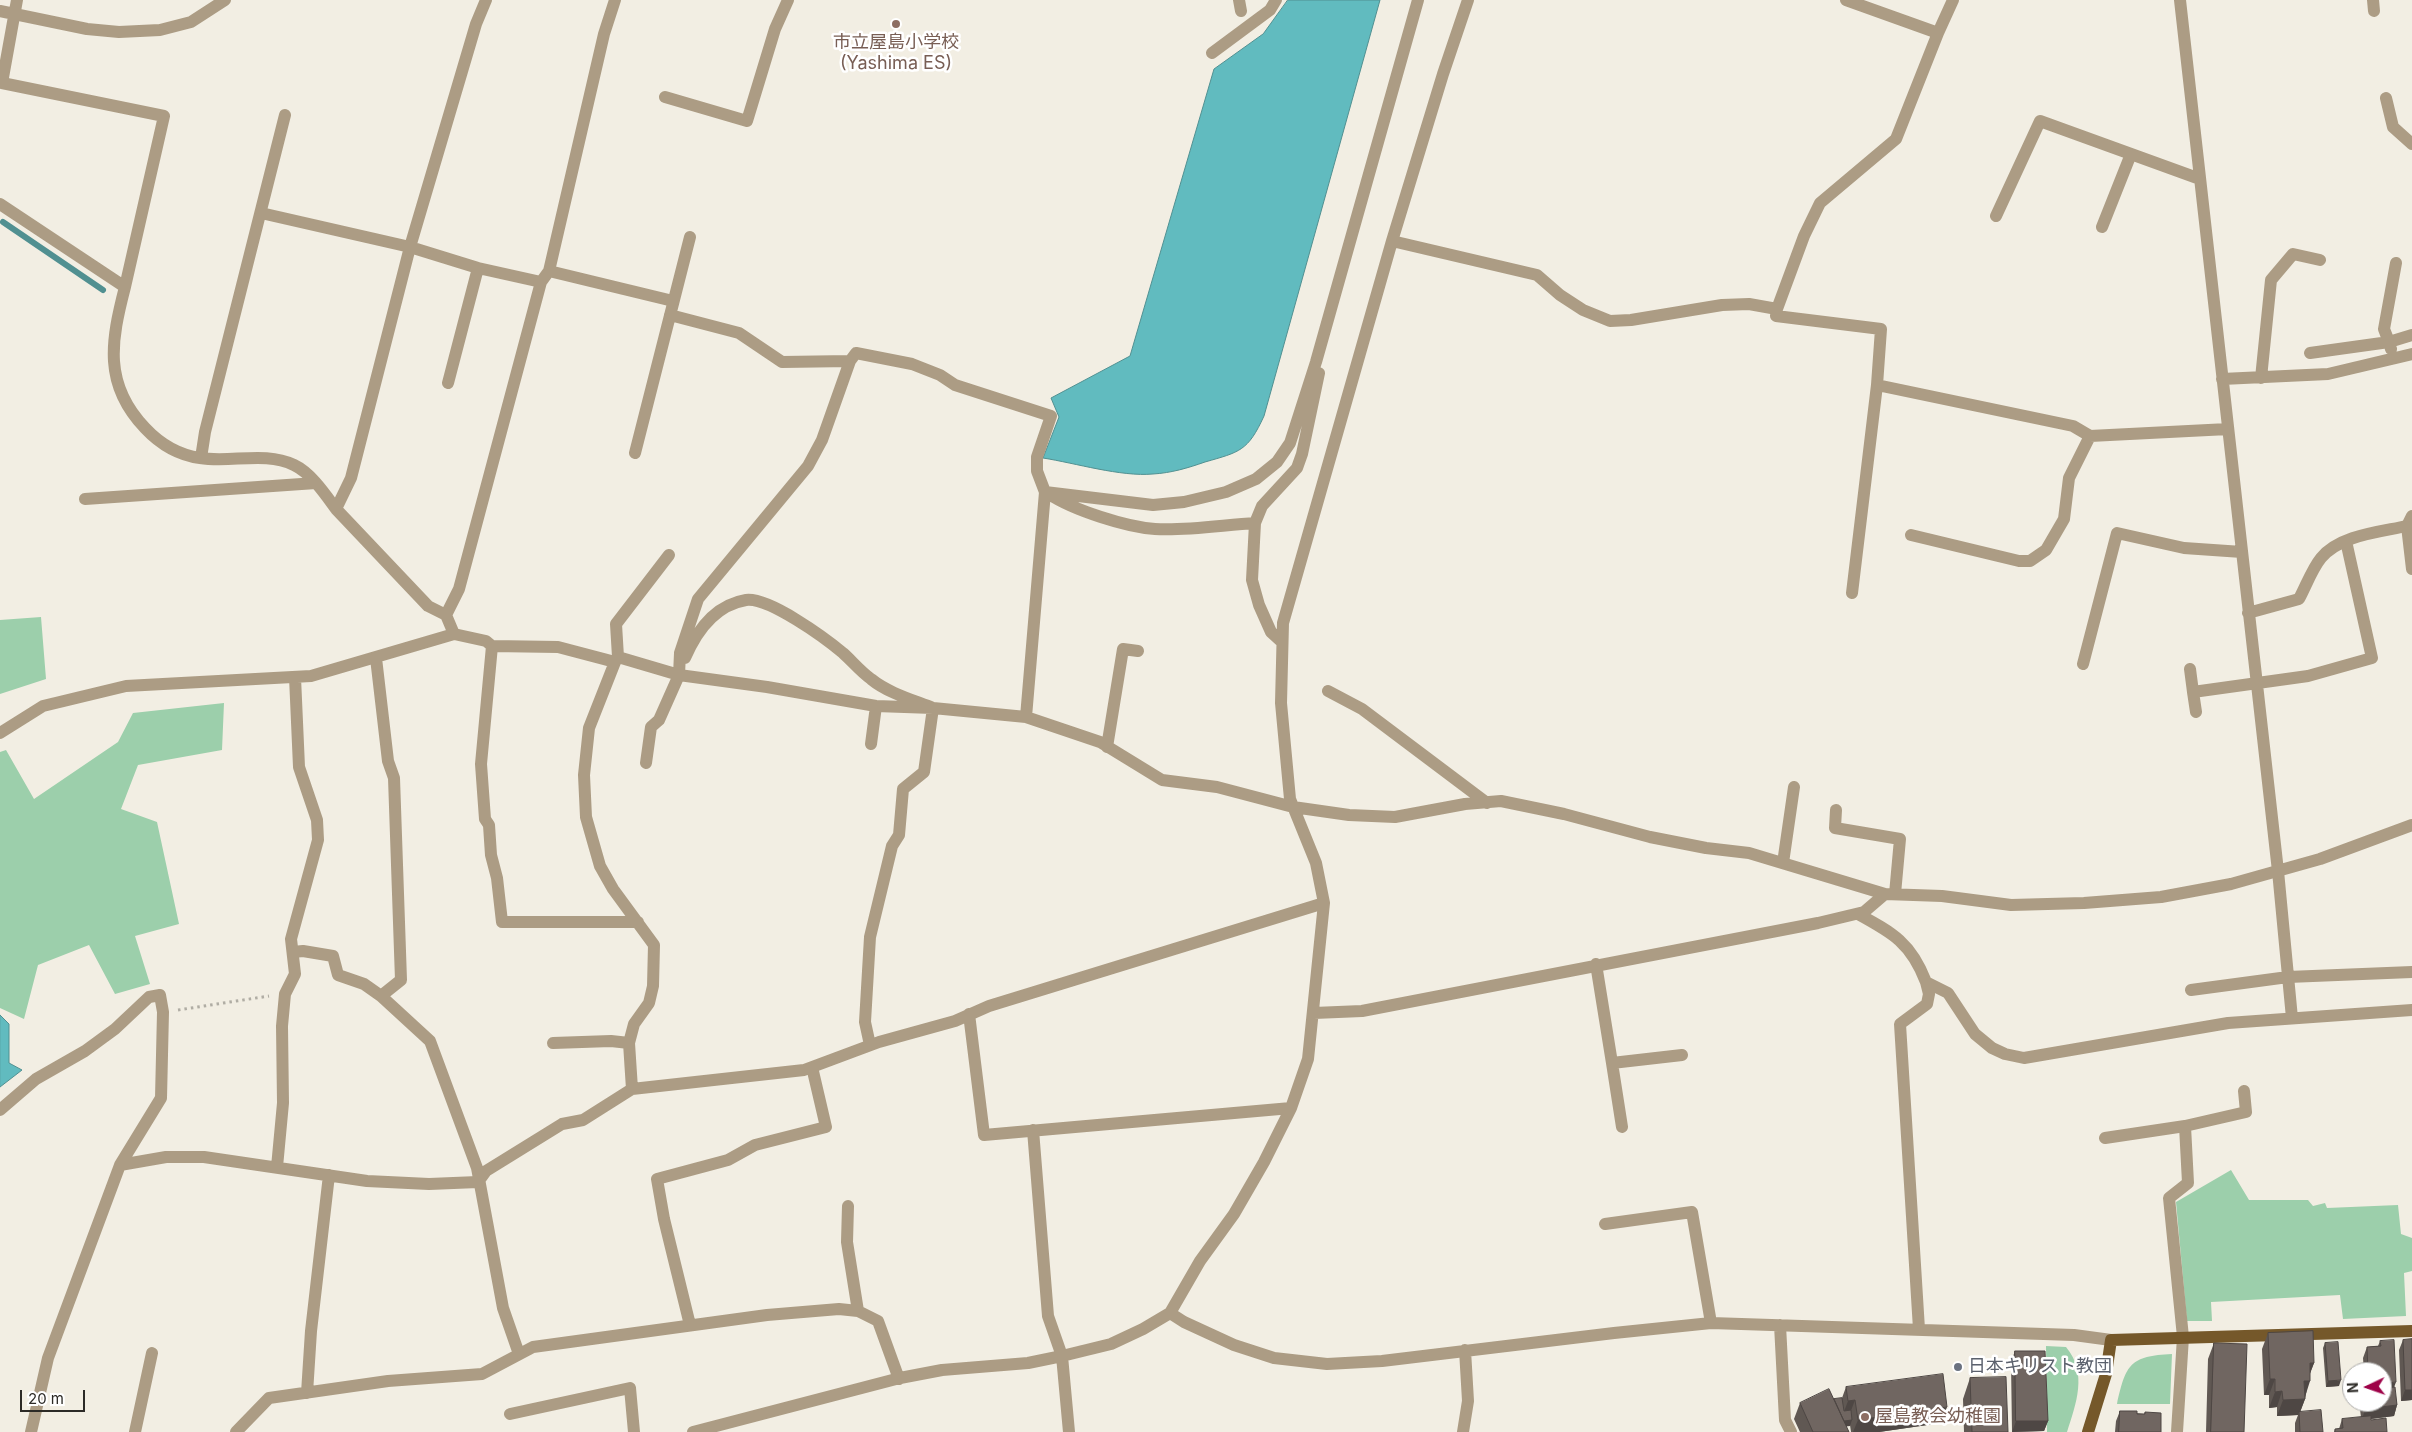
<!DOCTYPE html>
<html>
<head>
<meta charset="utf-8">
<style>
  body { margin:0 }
  #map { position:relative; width:2412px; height:1432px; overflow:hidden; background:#f2eee3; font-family:Inter,sans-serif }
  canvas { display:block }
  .north { position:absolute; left:2342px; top:1362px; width:50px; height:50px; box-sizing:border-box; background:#fff; border:1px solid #abaaa8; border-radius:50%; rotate:267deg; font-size:14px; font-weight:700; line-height:20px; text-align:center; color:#2c2a26 }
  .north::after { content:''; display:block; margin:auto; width:18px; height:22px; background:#9e0248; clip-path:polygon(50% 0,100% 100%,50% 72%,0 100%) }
  .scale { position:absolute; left:20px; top:1390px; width:65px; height:22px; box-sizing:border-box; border:2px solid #2c2a26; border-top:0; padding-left:6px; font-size:15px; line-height:18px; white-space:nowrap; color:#2c2a26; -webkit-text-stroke:4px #fff; paint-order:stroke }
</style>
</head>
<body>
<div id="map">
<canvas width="2412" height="1432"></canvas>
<div class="north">N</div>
<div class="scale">20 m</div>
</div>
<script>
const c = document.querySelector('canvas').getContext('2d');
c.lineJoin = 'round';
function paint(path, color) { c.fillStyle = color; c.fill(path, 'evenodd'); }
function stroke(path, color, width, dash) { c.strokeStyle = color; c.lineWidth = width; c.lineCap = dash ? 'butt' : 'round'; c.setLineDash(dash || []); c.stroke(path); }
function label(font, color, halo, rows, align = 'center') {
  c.font = font + ' Inter,"Noto Sans JP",sans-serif'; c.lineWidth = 5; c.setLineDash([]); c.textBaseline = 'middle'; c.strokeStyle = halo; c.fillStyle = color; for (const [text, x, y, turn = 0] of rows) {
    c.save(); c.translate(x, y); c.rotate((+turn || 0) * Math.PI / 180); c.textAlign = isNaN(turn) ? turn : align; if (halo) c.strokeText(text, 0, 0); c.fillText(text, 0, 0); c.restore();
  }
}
paint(new Path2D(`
  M41 617 46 679 0 694V620Z
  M224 703 222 750 138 765 121 809 157 822 179 924 135 936 150 984 115 994 89 945 38 965 24 1019 0 1008V752L6 750 34 799 118 742 133 713Z
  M2231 1170 2249 1200H2308L2313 1206 2325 1203 2327 1208 2398 1205 2401 1234 2412 1238V1271L2404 1273 2406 1316 2343 1319 2340 1295 2211 1302 2212 1321H2187L2176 1202Z
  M2046 1346 2066 1347C2088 1373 2076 1404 2067 1432H2047Z
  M2172 1354 2170 1404H2117C2126 1364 2130 1356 2172 1354Z`), '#9ccfab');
const water = new Path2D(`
  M1288 0H1380L1264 416C1248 451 1240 452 1205 462 1188 468 1171 473 1153 474 1121 477 1075 463 1043 458L1059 417 1051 398 1130 356 1214 69 1263 34Z
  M0 1015 9 1024V1063L22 1070 0 1087Z`);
paint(water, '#61bbbf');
stroke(water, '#519091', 1);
stroke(new Path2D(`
  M3 222 103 290`), '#519091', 6);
stroke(new Path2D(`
  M178 1010 269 996`), '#b0ada4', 3, [2.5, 4]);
stroke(new Path2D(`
  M17 0 2 83 164 116 125 287
  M486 0 476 24 410 247 351 478 336 509 428 606 446 615 454 634 486 641 492 646 558 647 615 662 618 657 679 675 767 687 876 706 933 708 1026 717 1100 742 1162 780 1217 787 1293 807 1349 815 1395 817 1465 804 1501 801 1564 814 1650 837 1706 848 1749 853 1885 894
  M1239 0 1241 11
  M1846 0 1938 33
  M2180 0 2278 871 2292 1018
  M2373 0 2374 11
  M0 11 87 29 119 32 160 30 191 22 225 0
  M1212 53 1270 10 1276 0
  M665 97 747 121 775 29 788 0
  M2386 98 2393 127 2412 144
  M0 204 125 287C111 341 103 384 145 428 160 444 178 455 200 458 231 463 265 451 294 465 311 473 325 494 336 509
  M261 213 410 247 478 268 541 282 549 271 673 301
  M1996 216 2040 121 2200 179
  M2102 227 2131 154
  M1392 241 1537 275 1560 295 1583 310 1610 321 1631 320 1722 305 1749 304 1777 309 1804 236 1820 203 1896 139 1938 33 1953 0
  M549 271 604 34 615 0
  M1777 309 1776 316 1881 329 1877 385 1852 593
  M670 315 739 333 782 362 850 361
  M2391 349 2389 342 2412 335
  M2310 353 2389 342 2384 329 2396 263
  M2261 378 2271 280 2293 254 2320 260
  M2222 379 2328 374 2412 354
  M448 383 478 268
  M1877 385 2073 426 2090 436
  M635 453 690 237
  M201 458 205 432 285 115
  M1045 492 1153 505 1184 502 1226 492 1256 479 1277 462 1290 443 1316 362 1418 0
  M1049 494C1073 510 1126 527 1155 529 1186 531 1223 525 1255 523
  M85 499 316 483
  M2407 526 2412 569
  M1911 535 2019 561H2030L2046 550 2064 519 2069 478 2090 436 2228 429
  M2248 613 2299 599C2306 586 2312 569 2321 558 2340 535 2380 532 2407 526L2412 516
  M446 615 459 589 541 282
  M1282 642 1271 632 1259 605 1252 580 1255 523 1262 506 1297 468 1302 454 1319 373
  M492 646 481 764 485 819 489 825 491 855 497 878 502 922H638
  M618 657 616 624 669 555
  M685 658C697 630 715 605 746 600 769 597 825 638 843 653 852 661 860 671 871 679 888 693 913 700 933 708L924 772 903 789 899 835 892 846 870 937 865 1022 870 1045
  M2083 664 2117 533 2184 548 2242 552
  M2190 669 2193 692
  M1328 691 1362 709 1487 803
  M2196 712 2193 692 2308 676 2372 658 2346 541
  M0 733 43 706 126 686 311 676 454 634
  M871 744 876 706
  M1107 747 1123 649 1138 651
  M646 763 651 727 659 720 679 675 680 653 698 599 808 466 822 440 850 361 856 353 912 364 940 375 955 385 1051 416 1037 457V471L1045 492 1026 717
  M1836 810 1835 828 1900 839 1895 894
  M1783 863 1794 787
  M1858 914C1893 933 1911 943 1926 982L1948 993 1975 1034 1992 1048 2005 1054 2024 1058 2228 1023 2412 1010
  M293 952 303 951 333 956 338 975 364 984 381 996 401 980 394 778 388 761 376 658
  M1596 964 1612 1063 1682 1055
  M2191 990 2288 977 2412 972
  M381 996 430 1041 477 1168 503 1308 519 1354
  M1314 1013 1362 1011 1818 923 1864 912 1885 894 1942 896 2011 905 2084 903 2161 897 2231 884 2320 859 2412 825
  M969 1014 984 1135 1291 1108
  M553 1043 611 1041 629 1043 634 1024 649 1003 653 986 654 945 613 889 600 866 586 817 584 775 589 728 615 662
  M1612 1063 1622 1127
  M632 1089 804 1070 879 1042 955 1021 989 1006 1324 903
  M0 1110 36 1079 85 1051 115 1029 149 997 160 995 163 1012 161 1098 120 1165
  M1033 1130 1048 1316 1062 1356 1069 1432
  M2105 1138 2185 1126
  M277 1167 283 1103 282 1026 285 994 295 974 291 939 318 840 317 820 299 767 295 677
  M848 1206 847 1242 858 1311
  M1605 1224 1692 1212 1711 1323
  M1170 1313 1184 1322 1234 1345 1274 1358 1327 1364 1382 1361 1614 1333 1711 1323 2074 1335 2111 1340
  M690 1325 664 1219 657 1179 728 1160 755 1145 826 1127 812 1067
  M1780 1325 1785 1420 1791 1432
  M1919 1329 1900 1024 1927 1004 1929 994 1926 982
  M307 1393 311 1331 329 1175
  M510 1414 630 1388 634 1432
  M31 1432 48 1358 120 1165 166 1157H204L367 1181 429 1184 478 1182 486 1171 562 1124 583 1120 632 1089 629 1043
  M135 1432 152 1353
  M236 1432 269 1398 388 1381 482 1374 533 1347 767 1315 839 1309 858 1311 878 1321 899 1379
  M693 1432 900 1378 942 1370 1028 1363 1062 1356 1111 1344 1143 1329 1170 1313 1200 1261 1234 1214 1264 1162 1291 1108 1308 1059 1324 903 1316 863 1290 799 1281 703 1283 623 1392 241 1443 74 1468 0
  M1463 1432 1468 1401 1465 1350
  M2177 1432 2183 1337 2169 1198 2188 1183 2185 1126 2246 1112 2244 1091`), '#ac9c84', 12);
stroke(new Path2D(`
  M2088 1432 2106 1374 2111 1340 2412 1331`), '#75582a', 12);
paint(new Path2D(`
  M2268 1333 2314 1363 2310 1373 2305 1399 2300 1412 2323 1432H2295V1423L2298 1415 2277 1416V1407L2269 1408V1395H2264L2262 1349Z
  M2412 1339V1400L2401 1401 2399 1350 2403 1340Z
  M2380 1341 2394 1387 2397 1405 2394 1416 2371 1419V1420L2387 1432H2334L2335 1429H2339L2342 1419 2361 1417 2359 1402H2382V1372H2364L2363 1358 2367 1347 2378 1346Z
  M2214 1343 2244 1432H2206L2208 1359Z
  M2325 1343 2339 1386 2326 1387 2323 1348Z
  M2015 1351 2048 1421 2044 1431 2012 1432 2011 1362Z
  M1970 1378 2008 1432H1964L1963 1399Z
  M1846 1387 1941 1423 1879 1432H1851L1850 1425 1846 1426 1849 1432H1800L1794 1419 1800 1403 1842 1398Z
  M2120 1411 2144 1414 2145 1412 2161 1432H2115L2116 1421Z`), '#605853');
paint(new Path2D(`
  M2310 1363H2314L2308 1379Z
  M2270 1379H2275L2269 1395H2264Z
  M2341 1380 2339 1386 2326 1387 2328 1381Z
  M2304 1381H2310L2305 1397Z
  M2396 1382 2392 1393 2383 1394 2387 1383Z
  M2405 1390H2412V1400L2401 1401Z
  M2282 1391 2277 1407 2269 1408 2275 1392Z
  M2305 1399 2299 1415V1412L2298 1415 2277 1416 2283 1400Z
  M1855 1400 1849 1416 1842 1417 1848 1401Z
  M2397 1405 2394 1416 2362 1420 2365 1409Z
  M1947 1407 1941 1423 1879 1432H1853L1858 1420Z
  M1852 1420 1850 1426 1834 1428 1836 1422Z
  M2016 1421H2048L2044 1431 2012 1432Z`), '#4e4744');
const building = new Path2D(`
  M2313 1331 2314 1363H2310V1381H2304L2305 1399 2283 1400 2282 1391 2275 1392V1379H2270L2268 1333Z
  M2412 1339V1390H2405L2403 1340Z
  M2394 1340 2396 1382 2387 1383V1388L2395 1387 2397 1405 2365 1409V1402H2382V1372H2368L2367 1347 2381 1346 2380 1341Z
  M2338 1342 2341 1380 2328 1381 2325 1343Z
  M2214 1343 2247 1344 2244 1432H2211Z
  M2015 1351H2045L2048 1421H2016Z
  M1943 1374 1947 1407 1858 1420 1855 1400 1848 1401 1846 1387Z
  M2006 1377 2008 1432H1972L1970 1378Z
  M1829 1389 1849 1432H1813L1800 1403Z
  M1842 1398 1844 1411 1851 1410 1852 1420 1844 1421 1834 1399Z
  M2321 1410 2323 1432H2300L2299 1412Z
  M2120 1411H2137V1414H2145V1412L2161 1413V1432H2119Z
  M2371 1416V1420L2386 1418 2387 1432H2335V1429L2343 1428 2342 1419Z`);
paint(building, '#706661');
stroke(building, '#4e4744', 1);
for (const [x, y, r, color] of [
  [896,24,5,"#8d6e63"],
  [1958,1367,5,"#6b7280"],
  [1865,1417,5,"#8d6e63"]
]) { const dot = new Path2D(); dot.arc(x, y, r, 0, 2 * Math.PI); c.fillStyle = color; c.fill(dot); stroke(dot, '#fff', 2); }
label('18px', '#785e54', '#fff', [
  ["市立屋島小学校",896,43],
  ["(Yashima ES)",896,64],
  ["屋島教会幼稚園",1875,1417,"left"]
]);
label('18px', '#5b616d', '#fff', [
  ["日本キリスト教団",1968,1367]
], 'left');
</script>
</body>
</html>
